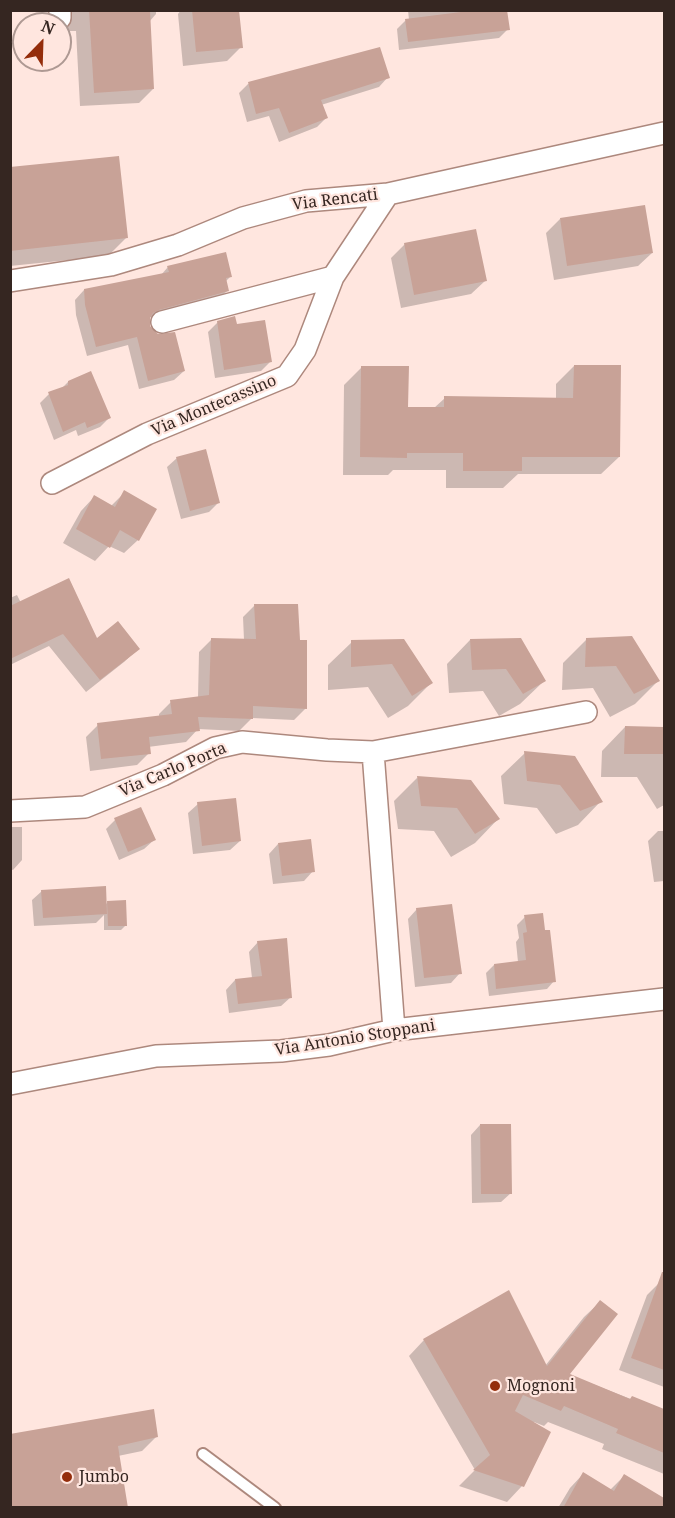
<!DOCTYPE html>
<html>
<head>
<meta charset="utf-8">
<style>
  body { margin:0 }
  #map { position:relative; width:675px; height:1518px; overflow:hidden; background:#ffe6df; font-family:"Noto Serif",serif }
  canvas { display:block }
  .frame { position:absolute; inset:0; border:12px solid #352621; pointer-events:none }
  .north { position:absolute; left:12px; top:12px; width:60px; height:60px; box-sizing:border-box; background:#ffe6df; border:2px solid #ae9993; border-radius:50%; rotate:23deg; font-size:16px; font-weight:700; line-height:24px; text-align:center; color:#352621 }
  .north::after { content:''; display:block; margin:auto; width:21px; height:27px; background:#942d0b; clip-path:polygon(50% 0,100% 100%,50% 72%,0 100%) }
</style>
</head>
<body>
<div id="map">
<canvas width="675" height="1518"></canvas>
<div class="frame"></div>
<div class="north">N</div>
</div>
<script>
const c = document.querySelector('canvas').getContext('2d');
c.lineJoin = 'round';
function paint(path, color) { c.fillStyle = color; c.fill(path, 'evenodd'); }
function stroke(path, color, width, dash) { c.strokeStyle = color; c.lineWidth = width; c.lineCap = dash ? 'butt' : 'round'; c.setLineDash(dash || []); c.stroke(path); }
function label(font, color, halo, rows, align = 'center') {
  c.font = font + ' "Noto Serif",serif'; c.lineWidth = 4.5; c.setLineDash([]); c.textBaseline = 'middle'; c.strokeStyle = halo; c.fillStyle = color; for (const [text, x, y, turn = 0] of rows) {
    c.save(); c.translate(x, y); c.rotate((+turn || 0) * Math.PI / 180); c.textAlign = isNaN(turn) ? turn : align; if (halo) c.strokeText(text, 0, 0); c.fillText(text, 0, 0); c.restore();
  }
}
paint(new Path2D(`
  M59 10H156V14L149 22 153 89 139 103 80 106 76 31H60Z
  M181 10H238L241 47 227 61 183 66 178 14Z
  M408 10H505L508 29 499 38 399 50 397 29 405 21 409 20Z
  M379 49 388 77 379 87 321 105 326 118 317 127 279 142 269 116 247 122 239 93 248 84Z
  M10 169 126 238 108 256 10 266Z
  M560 219 652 253 638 266 554 280 546 233Z
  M405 244 485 281 471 294 401 308 391 258Z
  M168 267 231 276 225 282 227 291 218 300 148 318V326L184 371 174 380 139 389 128 345 87 356 76 315 75 300 84 290 161 275Z
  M218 322 270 362 261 371 215 378 208 332Z
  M574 366 619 457 601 474H518L503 488H446V470H393L388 475H343L344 385 361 368 407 408H434L445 398 556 399V384Z
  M68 382 109 418 100 427 78 436 76 430 54 440 40 403 49 394 61 389Z
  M177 458 218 503 209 512 181 519 167 467Z
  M125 492 138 540 124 553 109 546 95 561 63 543 81 511 94 497 111 506Z
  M17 595 21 603 97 640 138 649 124 662 86 692 49 646 10 665V598Z
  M255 605 306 708 294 720 252 718 239 731 198 729 186 742 148 747 149 753 137 765 90 771 86 737 98 725 159 717V714L171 702 198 698 199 652 211 640H244L243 617Z
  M587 639 658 681 635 704 610 717 593 688 562 690 563 663Z
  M470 640 544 681 520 704 499 716 483 691 449 693 447 664Z
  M352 642 431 683 408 706 388 718 368 687 328 690V665Z
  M625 727 664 728V805L657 809 637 777H601L602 751Z
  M525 753 601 801 578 825 556 834 537 808 504 804 501 776Z
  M417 778 498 819 475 843 451 857 434 831 398 829 394 801Z
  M198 804 240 841 230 850 193 854 188 813Z
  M115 820 154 840 144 849 119 860 106 829Z
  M10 827H22V860L13 870 10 869Z
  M658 831H664V881L654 882 648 841Z
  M278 844 313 871 304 881 273 884 269 854Z
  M42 891 105 905 108 902 126 925 121 930H104V915L96 923 34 926 32 900Z
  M417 909 460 973 451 983 415 987 408 919Z
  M525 917 554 981 547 989 489 996 486 973 494 965 518 962 516 942 519 938 517 925Z
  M258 942 291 997 281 1006 229 1013 226 990 235 980 252 978 249 952Z
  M480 1125 511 1193 501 1202 472 1203 471 1135Z
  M659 1283 664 1285V1387L619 1370 647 1295Z
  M600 1302 567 1374 664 1412V1474L602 1449 604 1444 548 1422 544 1426 534 1422 522 1486 507 1502 459 1486 475 1470 409 1356 424 1340 545 1366 584 1317Z
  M10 1435 156 1437 142 1451 118 1456Z
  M583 1474 610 1490 624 1476 657 1508H558L570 1488Z`), '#0003');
paint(new Path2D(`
  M89 10H150L154 89 94 93Z
  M192 10H239L243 48 196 52Z
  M477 10H507L510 30 408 42 405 19Z
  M380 47 390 78 321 100 328 118 289 133 279 108 256 114 248 82Z
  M119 156 128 238 10 251V167Z
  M645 205 653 253 567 266 560 218Z
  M476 229 487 281 414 295 404 243Z
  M226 252 232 277 226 278 229 291 159 310 153 313 150 318V326L158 334 175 332 185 371 148 381 137 337 96 347 85 305 84 289 169 272 167 266Z
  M235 316 237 324 265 320 272 362 224 370 217 321Z
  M574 365H621L620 457H522V471H463V453H407V458L360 457 361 366H409L408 407H444V396L573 398Z
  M91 371 111 418 87 428 85 422 63 432 48 392 68 385V381Z
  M206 449 220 503 190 511 176 457Z
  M124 490 157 509 139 541 120 530 110 548 76 529 94 495 115 507Z
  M69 578 97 638 118 621 140 649 100 680 63 634 10 659V606Z
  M254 604H298L300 640H307V709L253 706V719L198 717 200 731 149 737 151 754 101 759 97 723 172 714 170 700 209 695 211 638 256 639Z
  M632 636 660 681 634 694 616 666 585 667 586 638Z
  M521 638 546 681 523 694 506 669 472 670 470 639Z
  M404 639 433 683 412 696 392 664 351 667V640Z
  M625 726 664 727V754H624Z
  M524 751 575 756 603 802 580 811 560 785 527 781Z
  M417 776 471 780 500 819 475 834 457 808 421 806Z
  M236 798 241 841 202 846 197 802Z
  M141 807 156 840 128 852 114 818Z
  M311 839 315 872 282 876 278 843Z
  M106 886 107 914 43 918 41 890Z
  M126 900 127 926H108L107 901Z
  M452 904 462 974 424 978 416 908Z
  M543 913 545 930H550L556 982 496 989 494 964 526 960 523 933 527 932 524 915Z
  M287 938 292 998 238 1004 235 979 262 976 257 941Z
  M480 1124H511L512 1194H481Z
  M662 1272H664V1370L631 1358Z
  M509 1290 547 1366 600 1300 618 1314 570 1374 630 1399 632 1396 664 1409V1453L616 1433 618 1429 564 1406 561 1411 523 1395 515 1411 551 1432 524 1487 473 1470 490 1455 423 1339Z
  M154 1409 158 1437 118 1446 128 1508H10V1434Z
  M583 1472 614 1491 624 1474 664 1498V1508H563Z`), '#c8a297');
const service = new Path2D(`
  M203 1454 275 1508`);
const minor = new Path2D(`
  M60 10V18
  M10 281 111 265 178 245 243 218 306 201 388 194 664 133
  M162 322 333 277
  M52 483 147 434 287 376 305 350 333 277 388 194
  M373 752 394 1030
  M10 811 85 807 163 775 215 748 242 742 327 750 373 752 586 712
  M10 1084 156 1056 281 1051 329 1045 394 1030 664 999`);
stroke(service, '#ad887d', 14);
stroke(minor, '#ad887d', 24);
stroke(service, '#fff', 10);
stroke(minor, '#fff', 21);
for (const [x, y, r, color] of [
  [495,1386,6,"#942d0b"],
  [67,1477,6,"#942d0b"]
]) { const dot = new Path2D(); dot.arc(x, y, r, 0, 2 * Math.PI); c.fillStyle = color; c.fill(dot); stroke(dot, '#ffe6df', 2); }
label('16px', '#352621', '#ffe6df', [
  ["Via Rencati",335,200,-7],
  ["Via Montecassino",214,406,-23],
  ["Via Carlo Porta",173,770,-23],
  ["Via Antonio Stoppani",355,1038,-9]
]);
label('16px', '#352621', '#ffe6df', [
  ["Mognoni",507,1386],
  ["Jumbo",79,1477]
], 'left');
</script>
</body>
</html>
